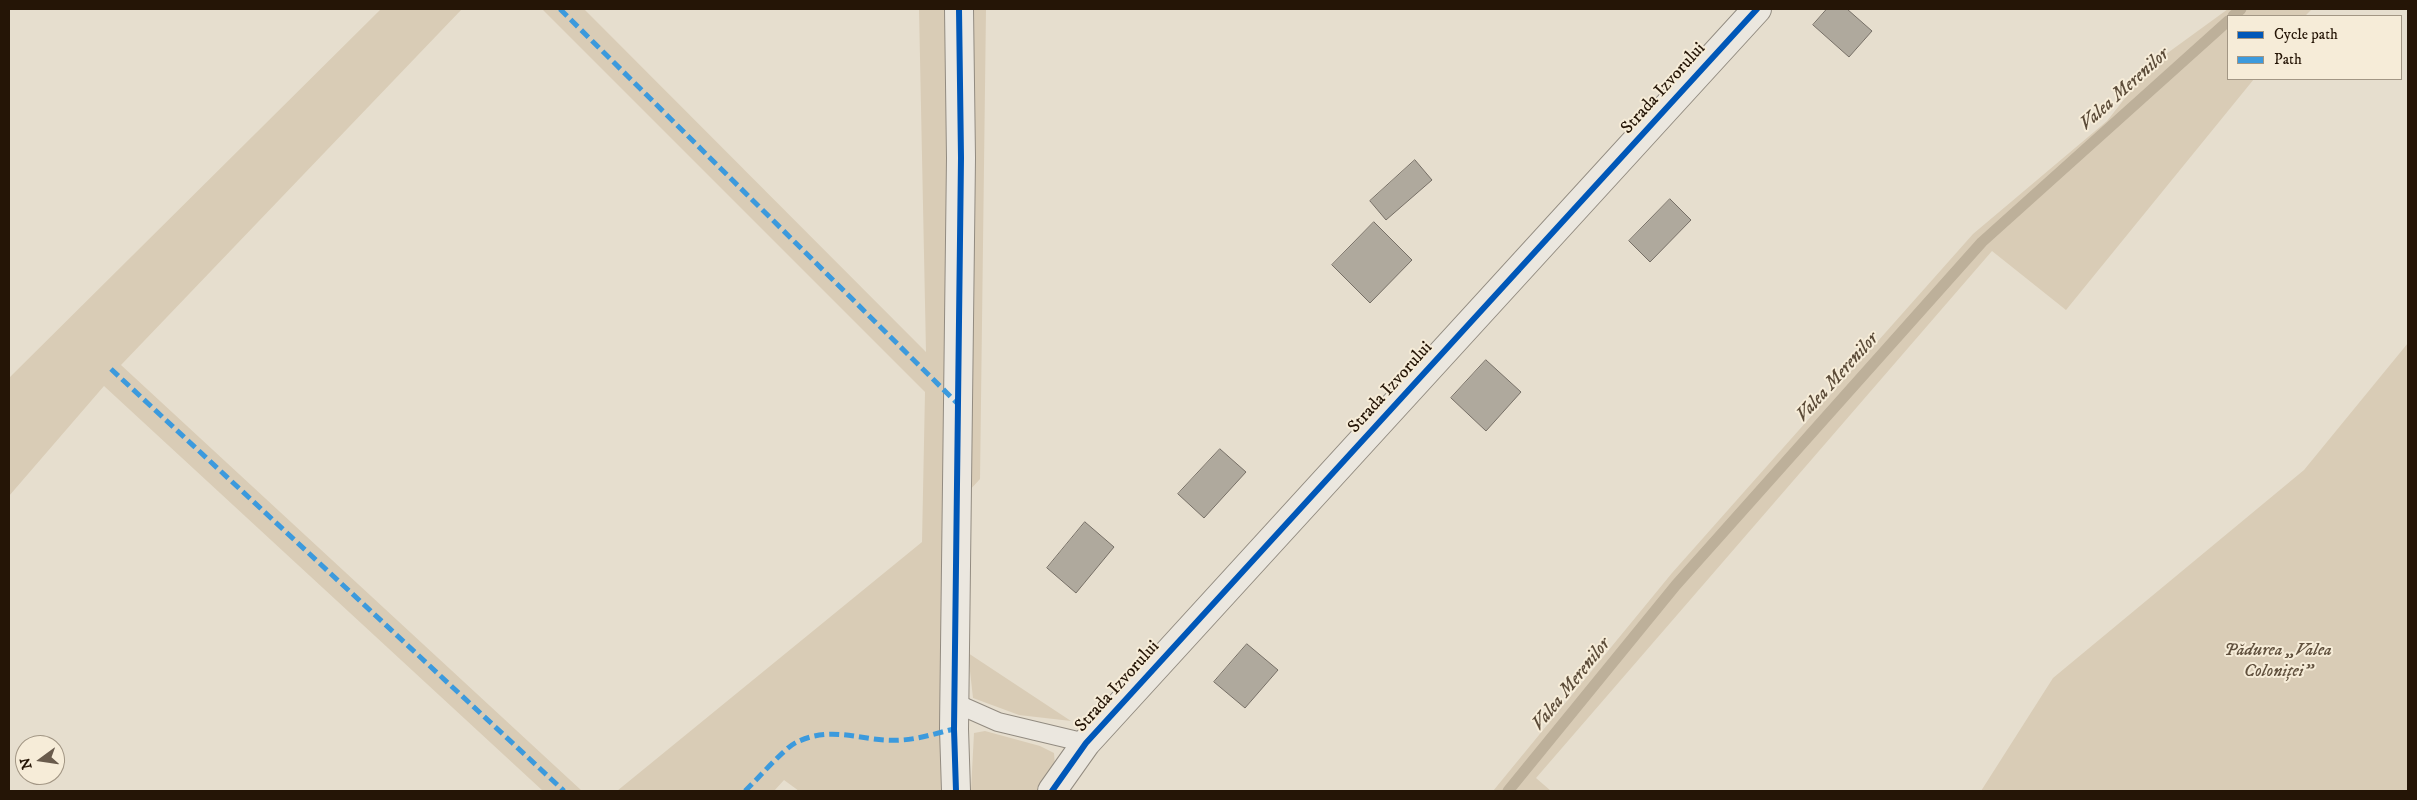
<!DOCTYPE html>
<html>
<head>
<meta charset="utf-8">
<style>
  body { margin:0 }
  #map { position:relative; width:2417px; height:800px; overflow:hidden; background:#e6dece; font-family:"IM FELL DW Pica",serif }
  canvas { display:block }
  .frame { position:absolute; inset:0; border:10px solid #251506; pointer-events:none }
  .legend { position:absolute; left:2227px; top:15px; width:175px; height:65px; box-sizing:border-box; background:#f6ecd8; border:1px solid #a29684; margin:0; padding:6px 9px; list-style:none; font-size:15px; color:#251506 }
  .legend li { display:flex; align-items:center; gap:10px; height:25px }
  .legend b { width:25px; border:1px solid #a29684 }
  .north { position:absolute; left:15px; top:735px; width:50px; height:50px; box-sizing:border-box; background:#f6ecd8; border:1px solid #a29684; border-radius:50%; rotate:256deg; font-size:14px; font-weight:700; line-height:20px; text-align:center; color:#251506 }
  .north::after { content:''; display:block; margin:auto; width:18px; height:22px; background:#695b4c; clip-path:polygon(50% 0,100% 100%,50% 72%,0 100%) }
</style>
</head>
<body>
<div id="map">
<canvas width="2417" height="800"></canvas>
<div class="frame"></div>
<ul class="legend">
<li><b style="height:6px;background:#0057b8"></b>Cycle path</li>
<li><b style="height:6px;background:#3c9add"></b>Path</li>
</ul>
<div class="north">N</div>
</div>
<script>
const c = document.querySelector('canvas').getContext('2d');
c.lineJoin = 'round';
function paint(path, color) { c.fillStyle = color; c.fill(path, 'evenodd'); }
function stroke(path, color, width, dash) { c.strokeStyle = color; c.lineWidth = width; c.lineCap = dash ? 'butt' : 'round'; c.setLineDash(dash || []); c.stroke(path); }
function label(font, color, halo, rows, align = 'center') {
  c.font = font + ' "IM FELL DW Pica",serif'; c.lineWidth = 4; c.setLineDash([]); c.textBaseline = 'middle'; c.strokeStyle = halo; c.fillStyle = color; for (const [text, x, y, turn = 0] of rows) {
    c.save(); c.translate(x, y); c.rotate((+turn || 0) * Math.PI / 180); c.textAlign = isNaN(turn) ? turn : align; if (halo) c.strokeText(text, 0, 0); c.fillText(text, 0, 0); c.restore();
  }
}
paint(new Path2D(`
  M381 9H462L121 365 582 791H543L104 386 9 496V378Z
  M542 9H584L926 352 919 9H946L949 159 947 791H799L784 780 774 791H617L922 542 925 392Z
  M972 9H986L980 479 968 492Z
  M2228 9H2312L2305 16H2228V79H2254L2066 310 1992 251 1536 778 1551 791H1493L1672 573 1973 234 2107 121 2151 65Z
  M2408 343V791H1981L2053 678 2304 470Z
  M968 653 1071 721 1019 715 973 698Z
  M985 731 1040 746 1054 753 1055 766 1041 791H971L974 733Z`), '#d9ccb6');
stroke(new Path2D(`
  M2233 16 2241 9
  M1508 791 1676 585 1982 242 2228 21`), '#bdb09a', 11);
const building = new Path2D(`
  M1827 9H1847L1872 31 1849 57 1813 25Z
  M1415 160 1432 180 1386 220 1370 201Z
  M1670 199 1691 220 1650 262 1629 241Z
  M1374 222 1412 260 1370 303 1332 265Z
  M1486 360 1521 392 1486 431 1451 398Z
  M1220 449 1246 472 1204 518 1178 494Z
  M1085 522 1114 547 1076 593 1047 568Z
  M1247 644 1278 670 1245 708 1214 682Z`);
paint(building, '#afa99d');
stroke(building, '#766f66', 1);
const service = new Path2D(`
  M955 703 998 722 1086 743`);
const minor = new Path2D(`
  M1052 791 1086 743 1757 9`);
const tertiary = new Path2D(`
  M956 791 954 729 961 158 959 9`);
stroke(service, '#928b80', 20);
stroke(minor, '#928b80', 30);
stroke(tertiary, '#928b80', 30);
stroke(service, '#ebe7df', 18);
stroke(minor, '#ebe7df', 28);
stroke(tertiary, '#ebe7df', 28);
stroke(new Path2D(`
  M560 9 957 403
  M111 369 564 791
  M745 791C757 780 785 747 797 742 835 724 863 743 902 740 919 739 937 733 954 729`), '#3c9add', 5, [10, 5]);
stroke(new Path2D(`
  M956 791 954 729 961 158 959 9
  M1052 791 1086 743 1757 9`), '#0057b8', 6);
label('18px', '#251506', '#f6ecd8', [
  ["Strada Izvorului",1664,89,-48],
  ["Strada Izvorului",1391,388,-48],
  ["Strada Izvorului",1118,687,-48]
]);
label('italic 18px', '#60503d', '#f6ecd8', [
  ["Pădurea „Valea",2278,651],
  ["Coloniței”",2278,672]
]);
label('italic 19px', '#5b4b38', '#f6ecd8', [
  ["Valea Merenilor",2125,90,-42],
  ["Valea Merenilor",1838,378,-48],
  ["Valea Merenilor",1572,685,-51]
]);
</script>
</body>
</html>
